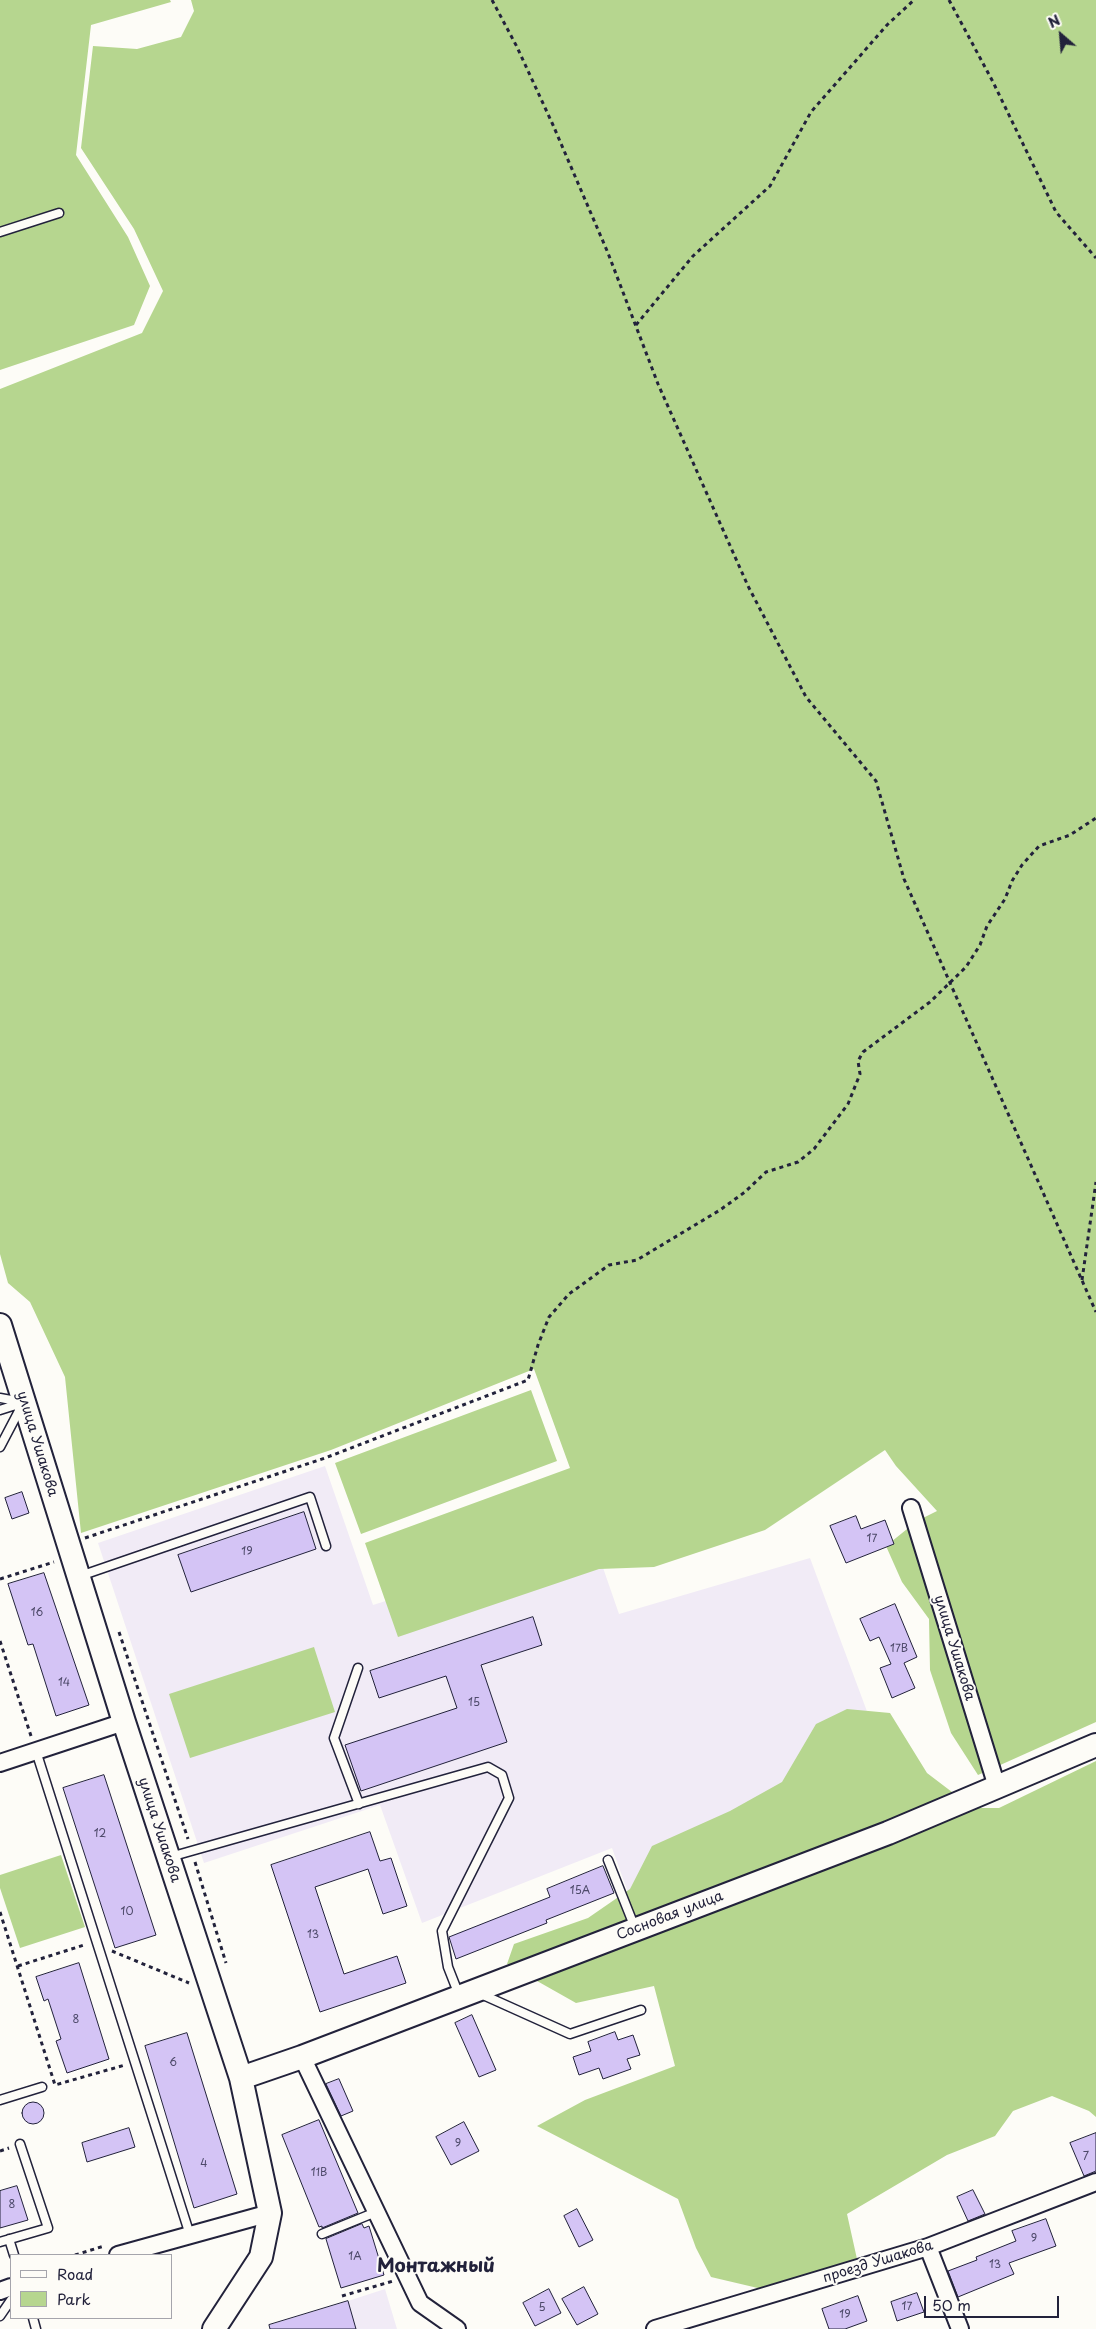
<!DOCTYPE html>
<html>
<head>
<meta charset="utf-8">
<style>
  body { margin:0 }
  #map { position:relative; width:1096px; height:2329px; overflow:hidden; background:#fdfcf7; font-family:"Playpen Sans",sans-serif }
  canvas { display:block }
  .legend { position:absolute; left:10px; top:2254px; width:162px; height:65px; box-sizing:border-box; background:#fdfcf7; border:1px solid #a5a5ac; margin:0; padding:6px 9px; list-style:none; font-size:15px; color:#22223b }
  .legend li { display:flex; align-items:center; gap:10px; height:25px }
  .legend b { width:25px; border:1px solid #a5a5ac }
  .north { position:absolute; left:1036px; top:10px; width:50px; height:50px; -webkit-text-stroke:4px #fdfcf7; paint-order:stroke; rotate:333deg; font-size:14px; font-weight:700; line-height:20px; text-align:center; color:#22223b }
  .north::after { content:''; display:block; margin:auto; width:18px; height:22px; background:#22223b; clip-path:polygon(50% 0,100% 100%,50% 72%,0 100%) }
  .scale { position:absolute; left:924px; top:2296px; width:135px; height:22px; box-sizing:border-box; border:2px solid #22223b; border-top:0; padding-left:6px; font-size:15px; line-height:18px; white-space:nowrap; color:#22223b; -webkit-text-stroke:4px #fdfcf7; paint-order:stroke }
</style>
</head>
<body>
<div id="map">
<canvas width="1096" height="2329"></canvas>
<ul class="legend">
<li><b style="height:6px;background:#fdfcf7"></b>Road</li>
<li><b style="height:14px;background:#b6d68f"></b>Park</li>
</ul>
<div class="north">N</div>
<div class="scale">50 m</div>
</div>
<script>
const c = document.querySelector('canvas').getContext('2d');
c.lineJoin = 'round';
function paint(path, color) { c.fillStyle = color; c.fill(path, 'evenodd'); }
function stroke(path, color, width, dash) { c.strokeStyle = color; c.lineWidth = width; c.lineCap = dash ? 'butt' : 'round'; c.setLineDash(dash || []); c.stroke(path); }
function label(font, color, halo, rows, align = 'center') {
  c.font = font + ' "Playpen Sans",sans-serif'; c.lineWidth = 4; c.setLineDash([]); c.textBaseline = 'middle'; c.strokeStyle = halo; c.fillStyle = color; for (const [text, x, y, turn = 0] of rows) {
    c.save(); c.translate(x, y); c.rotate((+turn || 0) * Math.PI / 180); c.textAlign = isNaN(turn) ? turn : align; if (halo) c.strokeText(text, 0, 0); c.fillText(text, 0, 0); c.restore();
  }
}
paint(new Path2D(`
  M325 1466 373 1605 592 1536 619 1614 810 1558 904 1811 635 1912 612 1848 422 1923 380 1805 204 1863 98 1543Z
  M385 2289 397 2329H356L348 2301Z`), '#f1ebf6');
paint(new Path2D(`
  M0 0H170L171 2 91 25 76 155 128 237 150 286 134 325 0 370Z
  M191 0H1096V1722L978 1775 951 1733 930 1670 929 1619 902 1582 886 1546 917 1521 937 1511 896 1466 885 1450 765 1530 654 1567 599 1569 398 1637 365 1543 570 1468 534 1369 331 1450 81 1533 65 1377 30 1302 8 1283 0 1254V389L142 333 163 291 134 229 81 148 93 46 137 49 181 37 194 11Z
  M531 1390 557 1461 361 1534 335 1463Z
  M314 1647 335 1712 190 1758 169 1694Z
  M847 1709 890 1713 927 1773 973 1808H999L1096 1761V2117L1089 2111 1052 2096 1013 2111 995 2136 947 2155 847 2214 857 2259 820 2274 762 2289 711 2277 696 2248 678 2199 537 2126 585 2100 675 2066 654 1986 576 2003 507 1964 514 1944 588 1918 630 1889 652 1846 730 1811 782 1782 816 1724Z
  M61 1855 85 1927 20 1948 0 1888V1875Z`), '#b6d68f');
const building = new Path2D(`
  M22 1492 29 1513 12 1519 5 1498Z
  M304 1512 316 1549 191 1592 178 1555Z
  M856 1516 861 1529 885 1520 894 1544 846 1563 830 1526Z
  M44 1573 89 1705 56 1716 33 1644 28 1645 8 1584Z
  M895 1604 917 1657 904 1663 915 1688 892 1698 880 1668 891 1664 879 1637 870 1641 860 1619Z
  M533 1617 542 1645 481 1665 507 1742 361 1791 345 1745 457 1708 446 1676 379 1698 370 1671Z
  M104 1775 156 1935 115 1948 63 1788Z
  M370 1832 380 1861 391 1858 407 1906 383 1914 368 1869 315 1887 344 1974 397 1956 406 1983 320 2012 271 1865Z
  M603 1866 614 1893 546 1920 547 1923 456 1959 449 1937 550 1897 547 1889Z
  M79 1963 109 2059 67 2073 56 2041 61 2039 48 1999 44 2001 36 1977Z
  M472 2015 496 2070 479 2077 455 2023Z
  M615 2032 618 2040 633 2035 640 2055 627 2059 631 2069 603 2079 599 2068 579 2075 573 2057 591 2051 588 2042Z
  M187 2033 237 2194 194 2208 145 2046Z
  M339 2079 353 2111 341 2116 326 2084Z
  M22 2113a11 11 0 1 1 22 0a11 11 0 1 1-22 0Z
  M319 2120 358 2213 322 2228V2226L319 2227 282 2135Z
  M464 2122 479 2151 451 2165 436 2137Z
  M129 2128 135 2147 87 2162 82 2143Z
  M1096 2133V2171L1084 2176 1070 2143Z
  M17 2186 28 2220 0 2228V2191Z
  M973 2190 985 2214 968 2221 957 2197Z
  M577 2209 593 2240 579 2247 564 2216Z
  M1046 2219 1056 2246 1009 2263 1014 2274 958 2297 948 2271 977 2260 976 2257 1016 2241 1012 2231Z
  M362 2224 364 2228 369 2226 384 2275 341 2288 326 2239Z
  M584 2287 598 2314 577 2325 562 2299Z
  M549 2289 561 2313 535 2326 523 2303Z
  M917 2293 924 2312 897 2321 891 2302Z
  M858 2296 867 2321 845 2329H829L822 2309Z
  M348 2301 356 2329H270L269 2325Z`);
paint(building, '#d4c4f5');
stroke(building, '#22223b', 1);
const lane = new Path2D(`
  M0 232 59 213
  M0 1398 22 1402
  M0 1410 22 1403
  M0 1447 21 1407
  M80 1576 310 1497 326 1546
  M358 1668 334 1738 359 1804
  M36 1751 190 2235
  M170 1857 488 1767 502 1775 509 1798 442 1931 448 1967 459 1995
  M608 1860 635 1928
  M481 1994 570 2034 641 2010
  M0 2100 42 2087
  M322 2234 376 2212
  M9 2239 14 2255
  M0 2242 48 2228 20 2144
  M0 2316 11 2300
  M33 2318 36 2329`);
const street = new Path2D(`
  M911 1508 997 1787
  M0 1763 124 1722
  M302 2057 420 2303 457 2329
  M928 2247 960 2329
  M118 2255 270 2213
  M0 2291 11 2287
  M655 2329 928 2247 1096 2182`);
const secondary = new Path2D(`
  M0 1325 124 1722 241 2078 270 2213 261 2257 214 2329
  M241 2078 302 2057 888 1833 1096 1745`);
stroke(lane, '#22223b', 11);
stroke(street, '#22223b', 20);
stroke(secondary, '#22223b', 26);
stroke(new Path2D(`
  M492 0 517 47 553 125 608 253 658 384 748 586 806 697 876 781 904 879 1096 1312
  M949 0 993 82 1056 212 1096 258
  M636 325 693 256 770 186 811 112 887 25 914 0
  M1082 1280 1096 1182
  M85 1538 325 1458 528 1380 538 1345 549 1317 569 1294 609 1265 637 1260 720 1210 745 1192 766 1172 798 1162 814 1149 848 1104 860 1074 858 1061 863 1052 930 1002 966 967 980 945 987 926 1005 899 1012 881 1022 865 1039 846 1070 835 1096 818
  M0 1579 54 1562
  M119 1632 188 1839
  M0 1641 31 1736
  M195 1862 226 1963
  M0 1912 55 2085 125 2065
  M112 1951 189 1983
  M18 1966 84 1945
  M0 2151 9 2148
  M75 2255 104 2246
  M342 2296 393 2281`), '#22223b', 3, [4, 4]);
stroke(lane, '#fdfcf7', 8);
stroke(street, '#fdfcf7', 16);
stroke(secondary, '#fdfcf7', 22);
label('11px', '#4e4a6a', null, [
  ["17",872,1539],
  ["19",247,1552],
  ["16",37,1613],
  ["17В",899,1649],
  ["14",64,1683],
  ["15",474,1703],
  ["12",100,1834],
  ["15А",580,1891],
  ["10",127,1912],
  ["13",313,1935],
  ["8",76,2020],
  ["6",173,2063],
  ["9",458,2144],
  ["7",1086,2157],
  ["4",204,2164],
  ["11В",319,2173],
  ["8",12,2205],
  ["9",1034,2239],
  ["1А",355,2257],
  ["13",995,2265],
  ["17",907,2307],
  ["5",542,2308],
  ["19",845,2315]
]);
label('14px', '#22223b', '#fdfcf7', [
  ["улица Ушакова",37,1444,73],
  ["улица Ушакова",954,1648,73],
  ["улица Ушакова",159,1830,72],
  ["Сосновая улица",670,1916,-21],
  ["проезд Ушакова",878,2262,-17]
]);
label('bold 19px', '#22223b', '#fdfcf7', [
  ["Монтажный",436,2267]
]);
</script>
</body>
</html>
